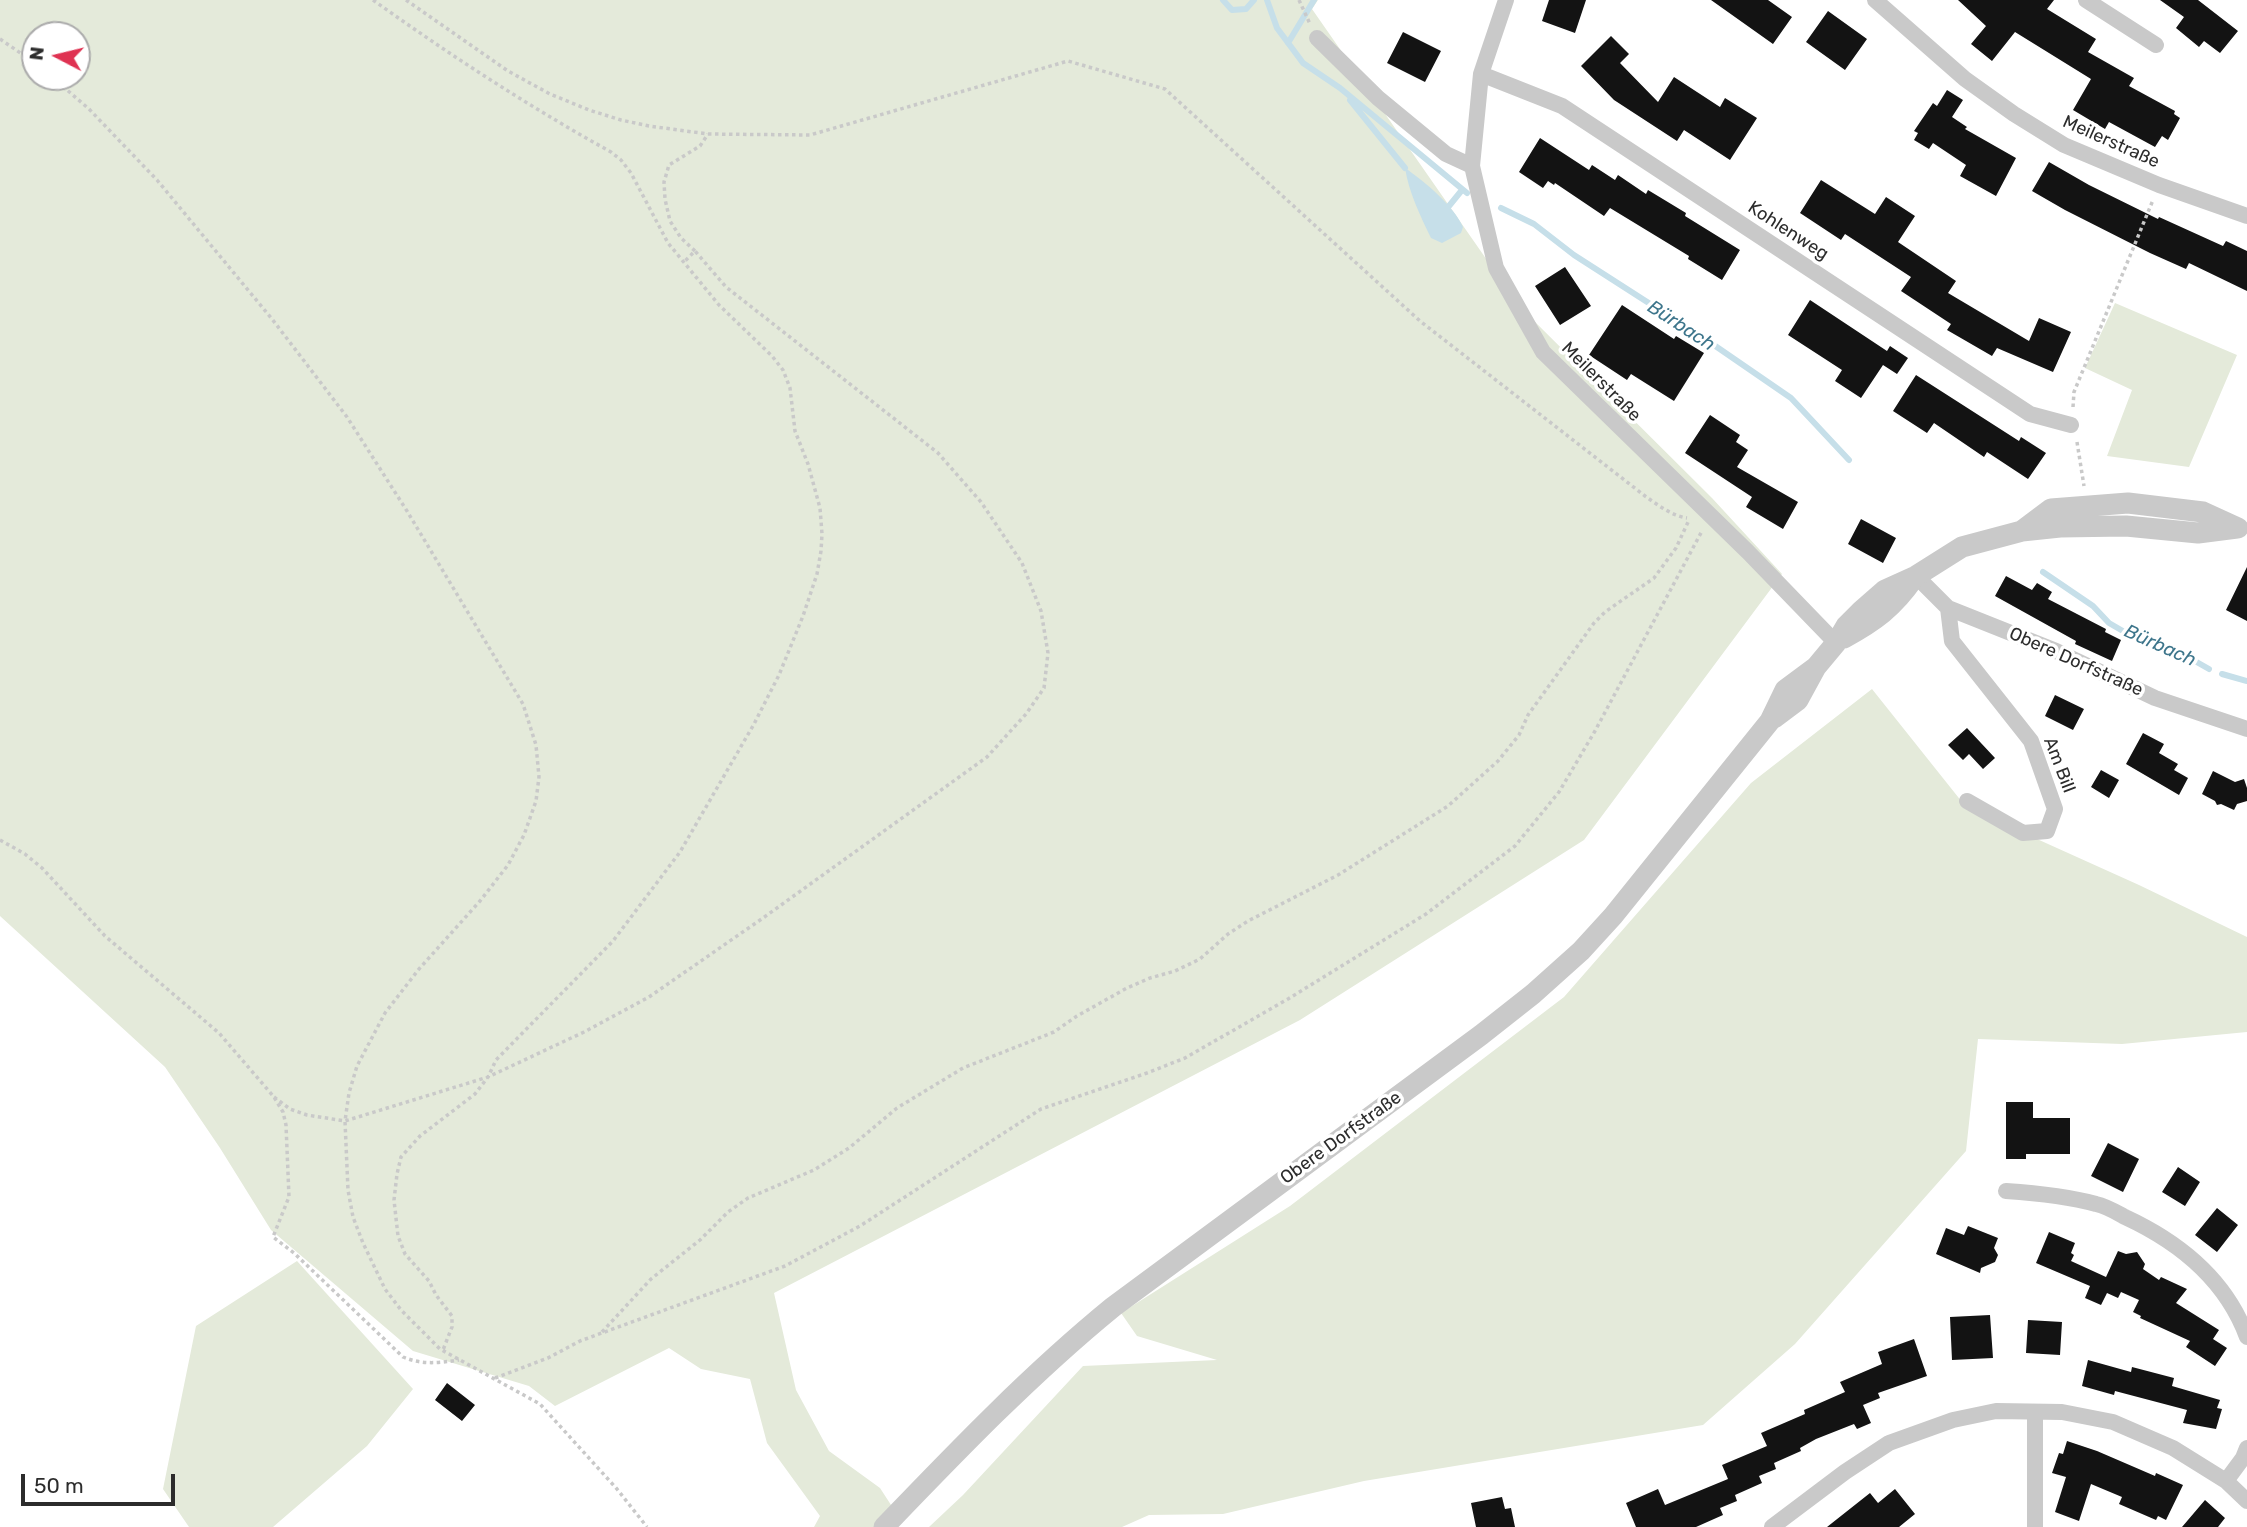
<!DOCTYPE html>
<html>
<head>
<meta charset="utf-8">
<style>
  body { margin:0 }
  #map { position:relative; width:2247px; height:1527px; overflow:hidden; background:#fff; font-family:Rubik,sans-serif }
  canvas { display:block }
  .north { position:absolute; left:21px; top:21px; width:70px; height:70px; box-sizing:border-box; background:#fff; border:2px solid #ababab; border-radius:50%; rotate:277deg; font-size:19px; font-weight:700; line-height:28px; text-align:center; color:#2c2c2c }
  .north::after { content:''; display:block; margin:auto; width:24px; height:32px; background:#df3252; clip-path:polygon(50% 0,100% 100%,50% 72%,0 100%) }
  .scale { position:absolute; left:21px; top:1474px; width:154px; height:32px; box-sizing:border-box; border:4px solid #2c2c2c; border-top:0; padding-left:9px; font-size:21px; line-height:24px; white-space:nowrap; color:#2c2c2c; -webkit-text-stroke:5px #fff; paint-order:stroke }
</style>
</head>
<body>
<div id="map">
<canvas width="2247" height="1527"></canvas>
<div class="north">N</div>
<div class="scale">50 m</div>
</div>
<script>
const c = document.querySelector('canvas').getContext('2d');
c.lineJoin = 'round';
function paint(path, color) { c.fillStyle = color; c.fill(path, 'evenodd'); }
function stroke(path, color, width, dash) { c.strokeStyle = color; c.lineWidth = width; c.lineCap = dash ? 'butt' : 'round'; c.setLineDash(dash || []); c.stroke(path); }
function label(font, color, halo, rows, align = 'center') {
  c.font = font + ' Rubik,sans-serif'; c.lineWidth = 7; c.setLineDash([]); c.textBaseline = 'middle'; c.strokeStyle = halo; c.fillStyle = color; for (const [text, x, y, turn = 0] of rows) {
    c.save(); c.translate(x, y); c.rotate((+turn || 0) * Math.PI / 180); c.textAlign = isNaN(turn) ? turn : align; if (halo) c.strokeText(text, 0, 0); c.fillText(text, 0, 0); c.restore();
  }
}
paint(new Path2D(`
  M0 0H1318L1312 9 1519 306 1712 498 1782 574 1584 840 1300 1020 774 1293 796 1390 829 1451 880 1488 893 1508 876 1527H814L820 1516 767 1443 750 1379 701 1369 669 1348 555 1406 529 1386 413 1351 271 1230 220 1148 165 1067 0 916ZM35 35H77V77H35Z
  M2115 303 2237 355 2189 467 2107 456 2132 390 2085 368Z
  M1872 689 1966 807 2139 885 2247 937V1032L2122 1044 1978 1039 1966 1151 1795 1344 1703 1425 1364 1481 1223 1514 1149 1515 1122 1527H929L963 1495 1083 1366 1217 1360 1137 1336 1121 1313 1290 1206 1564 997 1751 783Z
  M297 1261 413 1389 367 1446 273 1527H189L163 1489 196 1326Z`), '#e4eada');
paint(new Path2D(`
  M1405 168C1424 181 1454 206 1463 227L1461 233 1442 243 1431 238C1420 215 1409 193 1405 168Z`), '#c6dfe9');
stroke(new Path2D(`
  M1223 0 1232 10 1246 9 1254 0
  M1267 0 1277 28 1303 63 1340 88 1467 193
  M1288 43 1314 0
  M1350 100 1405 168
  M1449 206 1462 190
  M1501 208 1534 224 1574 255 1711 343 1791 398 1849 460
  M2043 572 2093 606 2109 623 2147 645 2179 652 2209 669
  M2222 674 2247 681`), '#c6dfe9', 6);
paint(new Path2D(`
  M1549 0H1586L1575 33 1542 21Z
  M1711 0H1768L1792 17 1773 44Z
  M1958 0H2054L2047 9 2096 39 2088 52 2134 78 2129 86 2175 111 2174 114 2180 118 2168 140 2162 136 2155 147 2109 122 2105 129 2073 110 2091 79 2015 32 1992 61 1971 44 1986 26Z
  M2160 0H2198L2238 31 2220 53 2204 41 2199 47 2176 28 2184 17Z
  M1828 11 1867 39 1845 70 1806 42Z
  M1403 32 1441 51 1425 82 1387 63Z
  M1611 36 1629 54 1620 63 1658 102 1674 77 1720 107 1725 98 1757 118 1730 160 1684 130 1677 141 1614 100 1581 66Z
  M1947 90 1963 100 1952 117 1967 127 1965 129 2016 158 1996 196 1960 176 1966 165 1933 143 1929 149 1914 140 1918 133 1914 131 1933 103 1937 106Z
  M1540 138 1589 170 1592 165 1615 180 1618 175 1646 194 1648 190 1686 213 1685 216 1740 250 1722 280 1688 259 1689 256 1610 208 1604 216 1555 183 1554 185 1548 181 1543 188 1519 172Z
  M2049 162 2089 185 2158 219 2159 217 2223 246 2226 241 2247 251V291L2189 263 2186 269 2150 253 2065 210 2032 191Z
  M1821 180 1875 214 1886 197 1915 216 1898 242 1956 281 1948 293 2029 341 2039 318 2071 332 2053 372 1997 348 1992 356 1947 330 1951 324 1901 291 1911 277 1845 234 1841 240 1800 213Z
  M1565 267 1591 306 1560 325 1535 286Z
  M1810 300 1887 351 1890 346 1908 358 1897 374 1883 365 1861 398 1835 381 1842 370 1788 335Z
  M1622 305 1674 339 1676 336 1704 353 1674 401 1631 374 1627 380 1589 355Z
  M1916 375 2019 441 2021 437 2046 453 2028 479 1987 452 1984 457 1934 423 1927 433 1893 411Z
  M1710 415 1740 435 1736 442 1748 450 1737 467 1798 502 1783 529 1746 507 1752 497 1685 453Z
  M1861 519 1896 538 1883 563 1848 544Z
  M2247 567V621L2226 610Z
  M2006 576 2032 590 2037 583 2052 592 2048 599 2106 629 2105 632 2121 640 2112 661 2075 644 2076 641 1995 596Z
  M2055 695 2084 709 2073 730 2045 716Z
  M1967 728 1995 758 1983 769 1969 754 1963 760 1948 745Z
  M2143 733 2164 744 2159 753 2178 764 2174 770 2188 778 2179 795 2126 764Z
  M2101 770 2119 780 2109 798 2091 787Z
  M2213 771 2235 782 2244 779 2247 788V801L2237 804 2234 810 2221 804 2217 805 2215 801 2202 794Z
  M2006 1102H2033V1118H2070V1154H2026V1159H2006Z
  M2108 1143 2139 1159 2123 1192 2091 1176Z
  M2178 1167 2200 1182 2185 1206 2162 1192Z
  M2217 1208 2238 1225 2217 1252 2195 1235Z
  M1968 1226 1998 1238 1994 1248 1998 1255 1995 1262 1981 1268 1980 1273 1936 1254 1946 1228 1964 1235Z
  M2049 1232 2075 1243 2071 1253 2074 1255 2071 1261 2106 1277 2118 1251 2126 1254 2137 1252 2145 1264 2143 1269 2159 1280 2161 1277 2187 1289 2176 1303 2219 1330 2213 1339 2227 1348 2215 1366 2186 1347 2190 1341 2140 1318 2141 1316 2133 1312 2139 1300 2121 1292 2118 1298 2107 1293 2101 1305 2085 1298 2090 1286 2036 1263Z
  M1990 1315 1993 1358 1952 1360 1950 1317Z
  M2028 1320 2062 1322 2060 1355 2026 1353Z
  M1914 1339 1927 1376 1878 1393 1880 1398 1863 1405 1871 1423 1857 1429 1854 1424 1816 1439 1800 1448 1801 1451 1774 1463 1776 1469 1759 1476 1762 1483 1735 1495 1737 1501 1720 1508 1723 1515 1696 1527H1636L1626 1503 1658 1489 1665 1505 1728 1479 1722 1465 1767 1446 1761 1433 1805 1414 1804 1410 1845 1392 1840 1382 1882 1364 1878 1352Z
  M2088 1360 2131 1372 2132 1367 2174 1378 2172 1386 2220 1400 2217 1408 2222 1409 2216 1429 2183 1423 2187 1410 2115 1391 2114 1395 2082 1386Z
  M447 1383 475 1405 462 1421 435 1400Z
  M2067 1441 2097 1451 2155 1476 2156 1473 2183 1485 2166 1520 2158 1516 2156 1520 2119 1504 2122 1497 2091 1484 2079 1521 2055 1512 2066 1477 2052 1473 2059 1453 2063 1454Z
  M1895 1489 1915 1514 1899 1527H1827L1870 1493 1878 1503Z
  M1502 1497 1505 1509 1511 1508 1515 1527H1476L1471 1503Z
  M2205 1500 2225 1518 2218 1527H2182Z`), '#131313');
stroke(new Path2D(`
  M373 0C450 55 528 106 611 152L621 160 631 173 668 243 719 305 772 356 783 370 790 388 795 431 808 464 820 508 822 534 821 551 817 574 803 616 779 675 754 724 680 852 613 941 496 1060 488 1077 475 1094 420 1136 401 1157 397 1174 394 1200 398 1236 405 1254 429 1281 436 1295 452 1316V1327L443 1350
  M406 0 508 71 550 94 589 110 621 120 649 126 708 134 810 135 1068 61 1165 89 1420 321 1645 496C1658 505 1672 516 1687 518
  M1299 0 1310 24
  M0 39 35 63
  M52 77 89 109 157 180 272 319 347 417 407 511 523 704 536 745 539 777 536 801 524 835 508 865 480 901 419 969 385 1013 357 1066 349 1093 345 1121 348 1190 353 1217 363 1243 385 1289 401 1310 440 1349 540 1404 617 1489 647 1527
  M695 251 681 238 670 221 665 199 664 182 669 165 700 146 708 134
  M2073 407 2074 392 2153 200
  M2077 442 2084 486
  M0 840 25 854 42 868 105 936 219 1033 274 1097 283 1112 286 1125 289 1197 273 1237 294 1253 403 1357C422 1365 438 1363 459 1360
  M274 1097 290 1109 307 1115 345 1121 488 1077 584 1032 649 997 763 918 987 757 1026 714 1044 688 1048 653 1041 611 1022 563 981 502 938 453 726 287 695 251 683 263
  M602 1332 651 1279 700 1240 728 1212 748 1198 814 1170 849 1148 897 1108 963 1068 1054 1032 1077 1016 1127 988 1150 978 1175 971 1200 959 1228 934 1248 921 1338 875 1448 806 1498 761 1519 735 1528 715 1594 623 1605 612 1654 578 1676 548 1689 520
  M495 1378 548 1358 580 1341 785 1266 860 1226 1041 1109 1147 1073 1185 1058 1288 999 1426 914 1515 846 1559 792 1595 731 1702 531`), '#c9c9c9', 3.5, [3.5, 3.5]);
stroke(new Path2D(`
  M1506 0 1481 74 1472 166 1496 268 1543 352 1748 552 1836 643
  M1875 0 1965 79 2014 114 2064 145 2159 185 2247 216
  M2086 0 2156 45
  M1317 38 1378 98 1446 154 1472 166
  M1481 74 1562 106 2030 414 2071 425
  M1916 576 1948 608 2056 651 2155 698 2247 729
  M1948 608 1952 641 2031 741 2055 809 2047 831 2023 833 1967 801
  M2006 1191C2036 1193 2067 1196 2096 1204 2106 1206 2116 1212 2125 1217 2179 1242 2226 1280 2247 1337
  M2226 1481 2243 1458 2247 1448
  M1772 1527 1845 1472 1889 1443 1953 1420 1996 1411 2062 1412 2113 1422 2173 1448 2226 1481 2247 1501
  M2035 1527V1412`), '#c9c9c9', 16);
stroke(new Path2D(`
  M2023 530 2051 509 2128 503 2203 512 2238 528
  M1844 638C1875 621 1893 608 1914 578
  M1774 718 1798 700 1816 667 1836 643 1846 626 1861 611 1885 590 1916 576 1962 547 2022 531 2060 527 2126 526 2198 533 2237 528
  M884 1527C957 1451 1031 1374 1113 1307L1481 1035 1533 994 1581 951 1613 916 1770 721 1785 690 1816 667`), '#c9c9c9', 21);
label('18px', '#2c2c2c', '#fff', [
  ["Meilerstraße",2111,142,24],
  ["Kohlenweg",1788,231,33],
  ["Meilerstraße",1601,382,45],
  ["Obere Dorfstraße",2076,662,24],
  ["Am Bill",2059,765,69],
  ["Obere Dorfstraße",1341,1138,-36]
]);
label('italic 19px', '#3d758b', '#fff', [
  ["Bürbach",1681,326,33],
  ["Bürbach",2160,646,24]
]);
</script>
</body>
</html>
